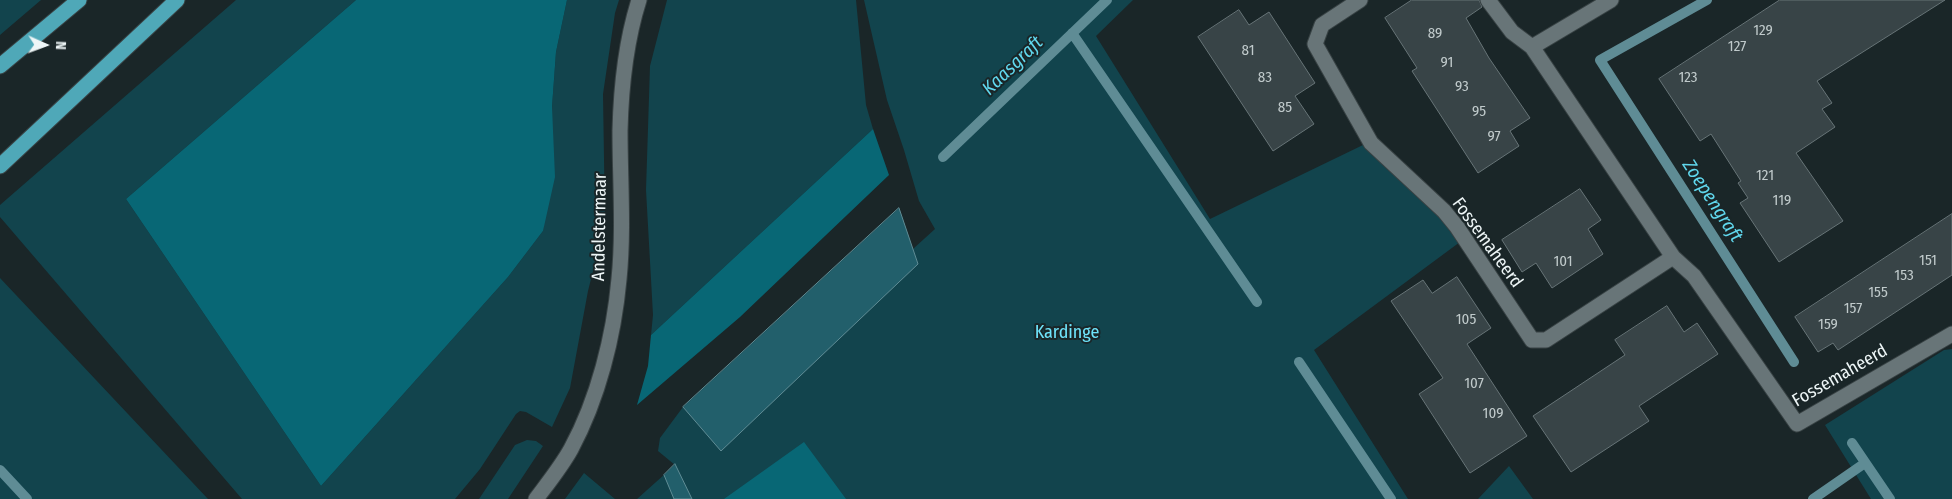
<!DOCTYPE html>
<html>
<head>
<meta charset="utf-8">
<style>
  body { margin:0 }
  #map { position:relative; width:1952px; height:499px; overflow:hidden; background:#1a2628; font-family:"Fira Sans Condensed",sans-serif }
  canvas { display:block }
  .north { position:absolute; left:20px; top:20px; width:50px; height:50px; -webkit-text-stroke:4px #1a2628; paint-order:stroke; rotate:92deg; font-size:14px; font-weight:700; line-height:20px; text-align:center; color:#eef6f7 }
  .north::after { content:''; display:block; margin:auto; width:18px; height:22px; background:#eef6f7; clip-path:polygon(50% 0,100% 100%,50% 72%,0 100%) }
</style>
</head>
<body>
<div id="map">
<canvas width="1952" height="499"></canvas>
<div class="north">N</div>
</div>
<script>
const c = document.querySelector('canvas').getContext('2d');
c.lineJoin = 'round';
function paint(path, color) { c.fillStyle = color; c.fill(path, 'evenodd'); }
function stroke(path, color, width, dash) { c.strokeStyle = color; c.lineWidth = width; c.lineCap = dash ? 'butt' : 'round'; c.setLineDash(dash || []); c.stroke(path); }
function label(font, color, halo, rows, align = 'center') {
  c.font = font + ' "Fira Sans Condensed",sans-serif'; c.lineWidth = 4; c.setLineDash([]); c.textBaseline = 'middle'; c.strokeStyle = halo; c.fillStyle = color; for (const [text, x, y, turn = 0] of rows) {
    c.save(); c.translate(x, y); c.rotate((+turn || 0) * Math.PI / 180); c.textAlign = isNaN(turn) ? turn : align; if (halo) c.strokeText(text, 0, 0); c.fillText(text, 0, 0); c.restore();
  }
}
paint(new Path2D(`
  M0 0H41L0 35Z
  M236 0H356L126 199 321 486 508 277 543 231 556 52 567 0H619L615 13 603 94 605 223 588 291 570 388 552 427 526 412 520 411 516 414 480 469 455 499H242L0 217V205Z
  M667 0H856L866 105 873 129 651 335 653 315 646 190 650 66Z
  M864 0H1133L1096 36 1210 219 1363 145 1367 150 1405 182 1438 213 1460 242 1314 350 1408 499H637L675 465 658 451 660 438 683 407 708 435 935 229 919 201 904 150 887 100Z
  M0 278 208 499H0Z
  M1952 349V499H1871L1825 425 1944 350Z
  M527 440 536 441 543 446 508 499H479L515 445Z
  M1509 466 1533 499H1478Z
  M584 473 615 499H565Z`), '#12444d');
paint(new Path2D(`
  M356 0H567L556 52 552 107 555 177 543 231 508 277 321 486 126 199Z
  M873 129 889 175 740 317 637 405 648 366 651 335Z
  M804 442 846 499H724Z`), '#086775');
const water = new Path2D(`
  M899 208 918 264 721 451 683 407Z
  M675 464 692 499H674L664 475Z`);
paint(water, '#225f6b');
stroke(water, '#5f8c95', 1);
stroke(new Path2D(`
  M1707 0 1600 60 1794 362
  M1072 33 1257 302
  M943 157 1107 0
  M1299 362 1391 499
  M1852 443 1890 499
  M0 470 27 499
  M1813 499 1865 463`), '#5f8c95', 10);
const building = new Path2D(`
  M1412 0H1479L1482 7 1466 18 1489 58 1530 118 1510 131 1519 146 1478 173 1412 71 1417 68 1385 18Z
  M1780 0H1945L1817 81 1832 103 1822 109 1835 127 1796 153 1843 221 1779 262 1740 203 1748 198 1738 183 1741 181 1711 134 1700 141 1659 79Z
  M1239 10 1249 25 1269 12 1315 83 1295 96 1314 124 1273 151 1198 37Z
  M1580 189 1601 220 1588 229 1603 254 1552 288 1536 263 1522 272 1502 240Z
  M1952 214V275L1838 350 1833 343 1818 352 1795 317Z
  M1457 277 1491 328 1467 344 1527 436 1470 473 1419 394 1443 378 1391 301 1423 280 1432 293Z
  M1667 306 1684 332 1697 323 1718 354 1639 406 1649 421 1571 472 1533 416 1625 355 1615 340Z`);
paint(building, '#384447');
stroke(building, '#677477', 1);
const service = new Path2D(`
  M536 499C548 483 561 467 571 449 598 399 614 336 619 279 624 230 620 180 620 131 621 88 626 41 639 0`);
const minor = new Path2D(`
  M1360 0 1322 25 1315 44 1371 143 1444 211 1457 227 1532 340H1546L1673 257
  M1488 0 1512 32 1532 47 1673 257 1694 276 1797 424 1952 334
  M1532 47 1611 0`);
const trunk = new Path2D(`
  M0 66 79 0
  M0 166 177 0`);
stroke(service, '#384244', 17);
stroke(minor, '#384244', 17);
stroke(trunk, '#384244', 17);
stroke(service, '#687578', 15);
stroke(minor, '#687578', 15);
stroke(trunk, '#4fa8b8', 15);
label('15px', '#c0cacb', null, [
  ["129",1763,31],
  ["89",1435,34],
  ["127",1737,47],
  ["81",1248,51],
  ["91",1447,63],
  ["83",1265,78],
  ["123",1688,78],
  ["93",1462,87],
  ["85",1285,108],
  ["95",1479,112],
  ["97",1494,137],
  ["121",1765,176],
  ["119",1782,201],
  ["151",1928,261],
  ["101",1563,262],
  ["153",1904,276],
  ["155",1878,293],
  ["157",1853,309],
  ["105",1466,320],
  ["159",1828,325],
  ["107",1474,384],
  ["109",1493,414]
]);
label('18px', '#eef6f7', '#1a2628', [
  ["Andelstermaar",600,227,-89],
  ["Fossemaheerd",1487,243,54],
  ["Fossemaheerd",1840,376,-30]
]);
label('18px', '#6ee3fa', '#1a2628', [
  ["Kardinge",1067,333]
]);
label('italic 19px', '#60d7ed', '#1a2628', [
  ["Kaasgraft",1013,66,-44],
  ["Zoepengraft",1712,201,57]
]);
</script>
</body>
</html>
